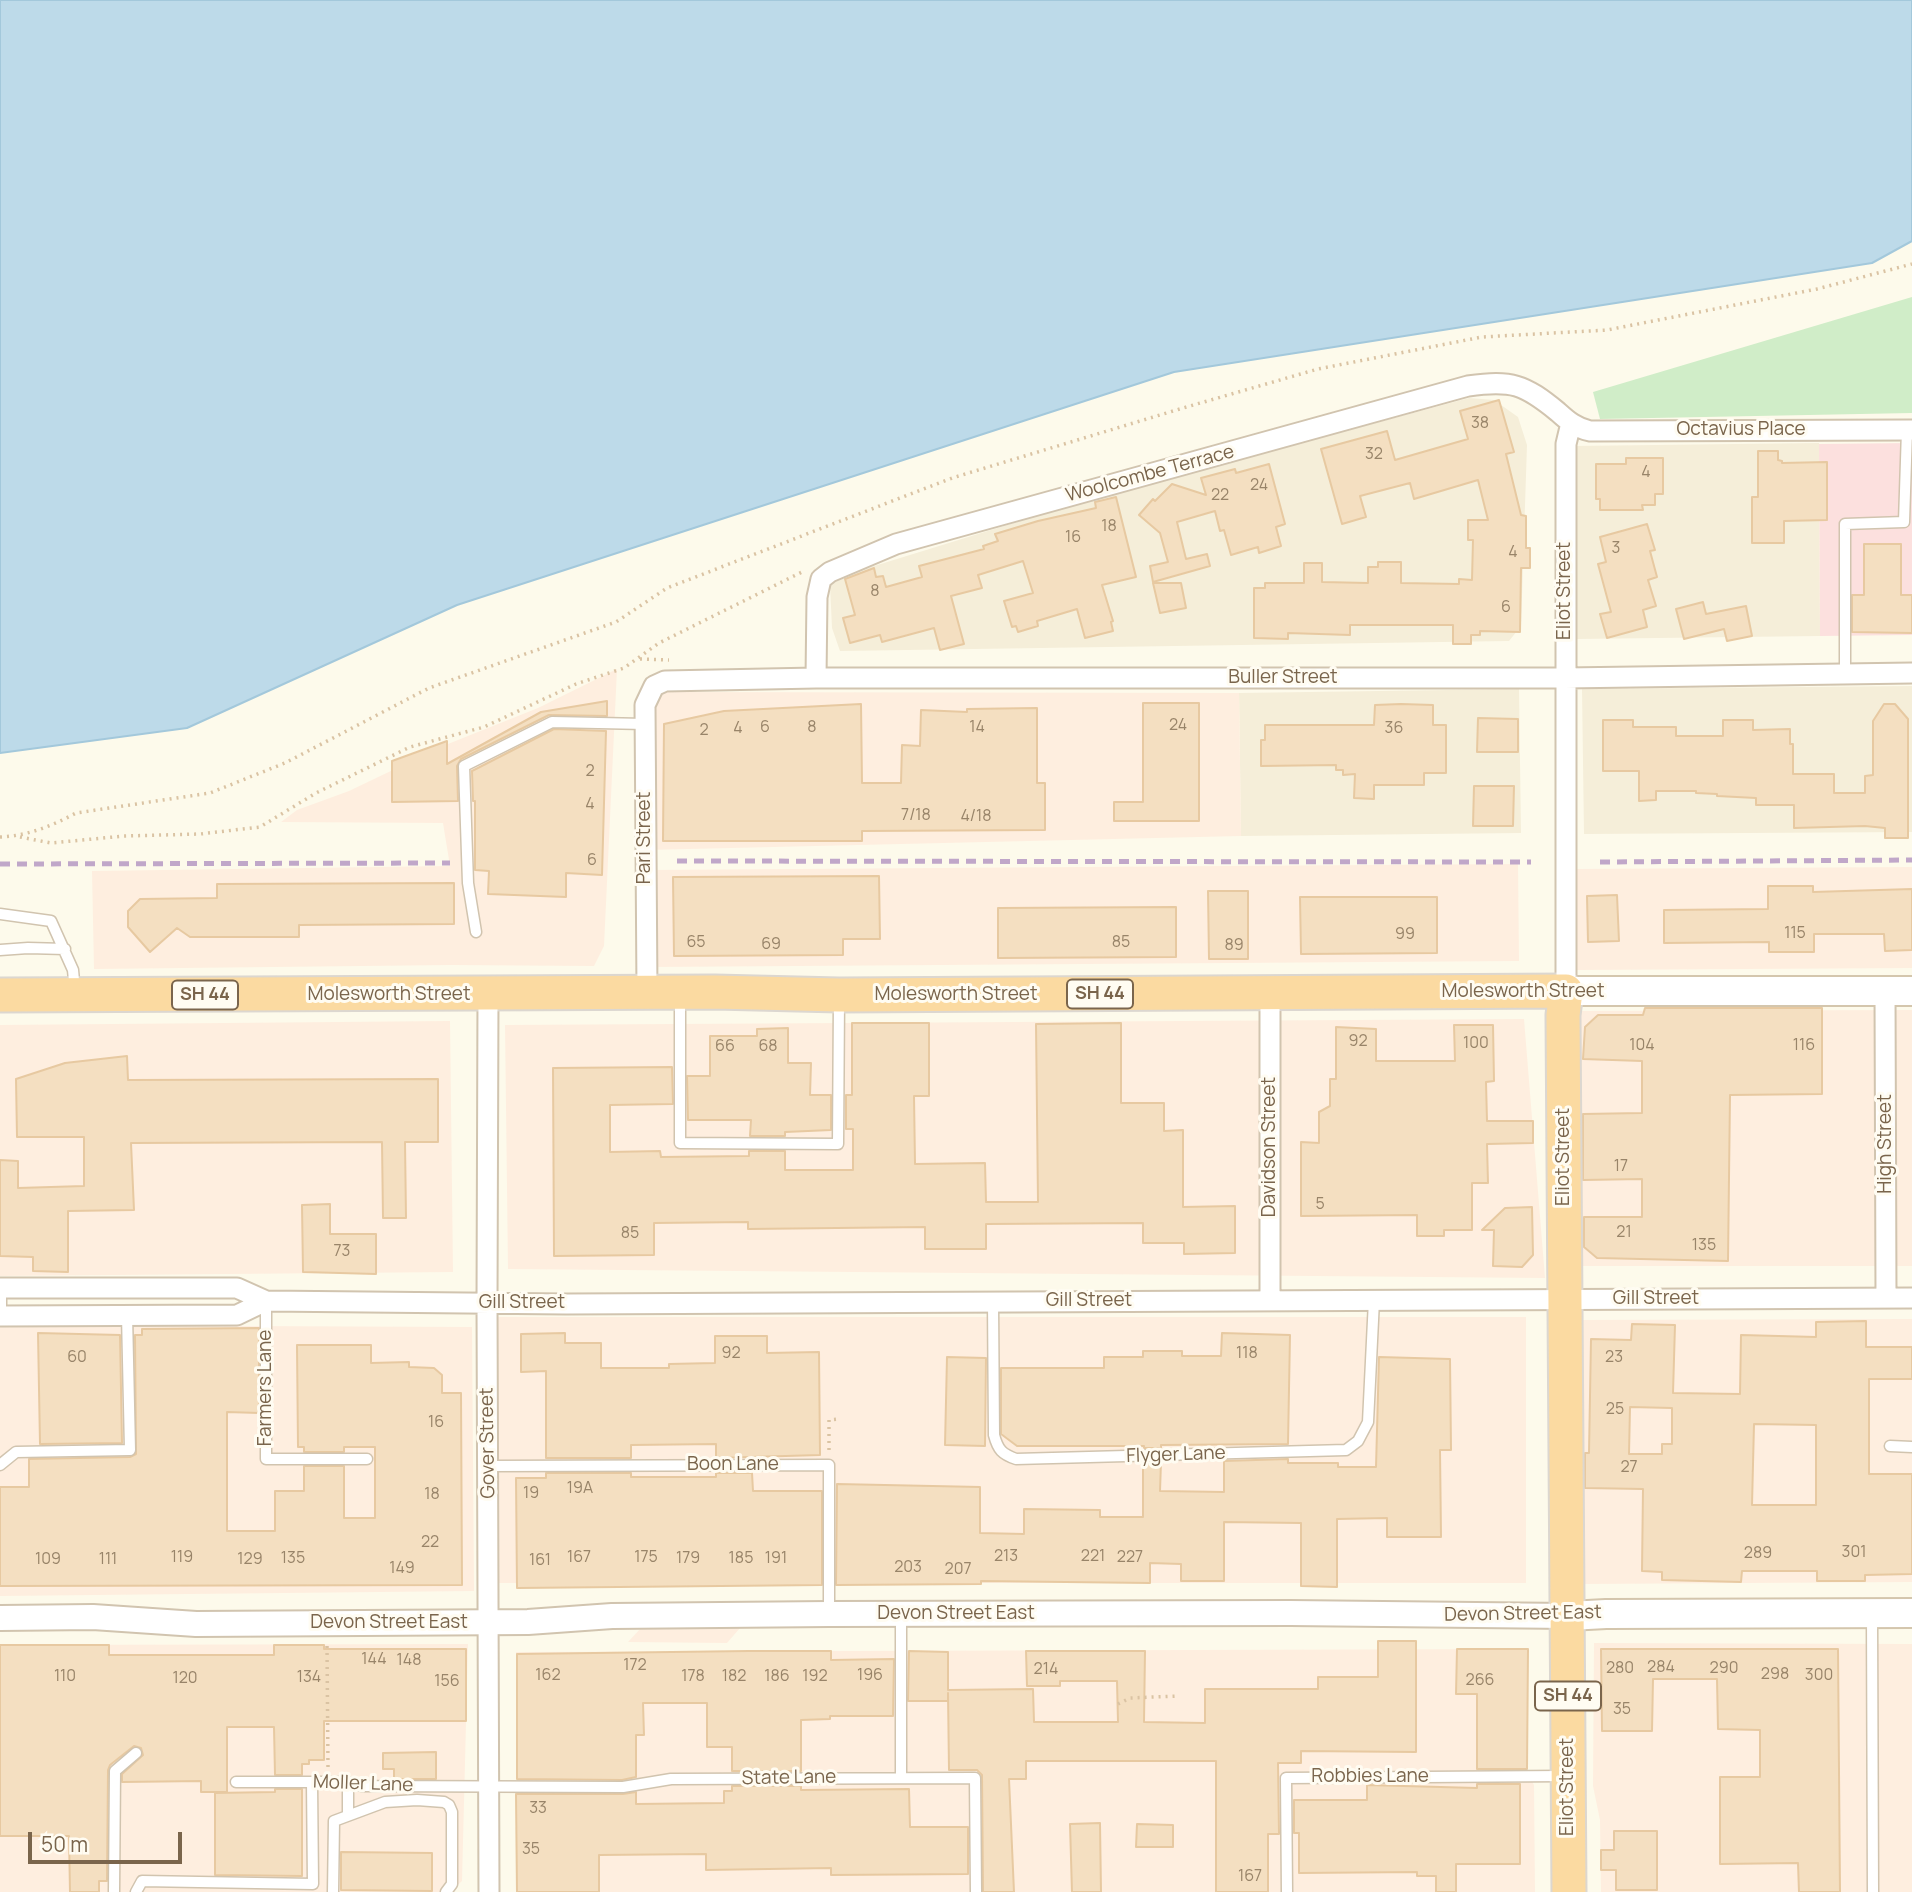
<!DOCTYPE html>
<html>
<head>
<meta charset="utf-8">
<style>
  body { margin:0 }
  #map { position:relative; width:1912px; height:1892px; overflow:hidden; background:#fdfaeb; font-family:Manrope,sans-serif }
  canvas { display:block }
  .scale { position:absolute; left:28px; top:1832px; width:154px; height:32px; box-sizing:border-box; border:4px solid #7a654c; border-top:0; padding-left:9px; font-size:21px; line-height:24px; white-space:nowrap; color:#7a654c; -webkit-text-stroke:5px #fffcf2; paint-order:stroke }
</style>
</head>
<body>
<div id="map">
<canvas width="1912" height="1892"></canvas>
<div class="scale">50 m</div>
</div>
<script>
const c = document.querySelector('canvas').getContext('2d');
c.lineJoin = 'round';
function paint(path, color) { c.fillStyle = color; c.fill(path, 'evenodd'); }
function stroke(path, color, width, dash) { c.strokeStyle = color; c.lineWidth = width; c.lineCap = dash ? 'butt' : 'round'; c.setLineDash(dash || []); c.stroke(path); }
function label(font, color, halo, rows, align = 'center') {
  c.font = font + ' Manrope,sans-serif'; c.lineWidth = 6; c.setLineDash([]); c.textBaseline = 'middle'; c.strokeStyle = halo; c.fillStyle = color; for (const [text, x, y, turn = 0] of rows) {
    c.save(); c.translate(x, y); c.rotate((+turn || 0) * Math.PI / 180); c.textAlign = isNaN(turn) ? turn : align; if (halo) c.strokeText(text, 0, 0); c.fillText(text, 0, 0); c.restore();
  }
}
paint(new Path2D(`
  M1469 398 1494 400 1518 417 1527 445 1521 626 1509 641 840 651 832 628 830 585 858 571 1098 497Z
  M1819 443 1820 636 1577 639 1573 446Z
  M1912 686V832L1584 834 1582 689Z
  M1519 689 1521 833 1241 836 1239 693Z`), '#f5eed9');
paint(new Path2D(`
  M617 669 604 946 594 966 451 965 94 969 92 871 450 866 443 823 281 822 297 810 349 791 443 746 538 708Z
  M661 692 1239 693 1241 836 646 850 648 717Z
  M1518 864 1519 961 651 967 650 870Z
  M1912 867V968L1575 970 1574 869Z
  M1912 1010V1266H1576L1574 1011Z
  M1524 1019 1545 1278 508 1269 505 1025Z
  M450 1021 453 1272 0 1276V1025Z
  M494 1317H1526V1583H495Z
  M1912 1319V1582L1580 1584 1577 1320Z
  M0 1325 472 1327 474 1591 0 1596Z
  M641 1628H740L727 1643 628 1642Z
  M1594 1643 1912 1644V1892H1601L1600 1820 1593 1786Z
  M468 1644 462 1881 450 1892H0V1645Z
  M1528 1649 1527 1773 1534 1785 1535 1892H518L516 1652Z`), '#feeedf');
paint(new Path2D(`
  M1912 443V635L1820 636 1819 444Z`), '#fce0de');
paint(new Path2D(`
  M1912 297V413L1600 419 1593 392Z`), '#d0edc8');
const water = new Path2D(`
  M0 0H1912V241L1872 263 1174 372 457 605 187 728 0 753Z`);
paint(water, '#bddae9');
stroke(water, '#a3c8db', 2);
const building = new Path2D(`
  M1499 400 1514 452 1506 454 1521 515 1526 516V548H1530V568H1521L1520 632 1480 631V635H1471V644H1453V625H1350V635L1288 633V639L1254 638V588H1265V583H1304V563H1322V582L1368 583V567H1378V562H1401V583L1459 584V579L1472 580 1473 540H1468V520H1488L1478 480 1414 499 1410 483 1360 496 1366 517 1342 524 1321 449 1387 431 1395 460 1468 439 1460 411Z
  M1758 451H1778V460L1782 461V463L1827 462V520L1784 521V543H1752V497H1758Z
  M1626 458H1663V494H1655V505H1642L1643 510H1600V499H1596V464H1626Z
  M1269 464 1285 524 1276 527 1281 546 1259 553 1258 547 1231 555 1224 530 1220 531 1215 511 1177 522 1186 559 1207 554 1210 566 1153 582 1150 566 1168 562 1160 533 1139 515 1153 499 1155 501 1172 484 1206 495 1201 478 1235 469 1236 473Z
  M1116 497 1136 577 1102 585 1113 621 1111 622 1113 631 1085 638 1077 609 1037 621 1038 626 1018 632 1016 626 1012 627 1004 601 1033 593 1023 561 978 575 982 588 951 596 964 644 940 650 934 628 882 642 880 635 850 643 843 618 855 615 845 579 874 568 876 577 883 576 886 587 922 577 919 566 984 549 983 546 998 541 995 534 1038 521 1096 508 1095 502Z
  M1647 524 1655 550 1650 551 1657 577 1648 580 1656 606 1643 610 1647 627 1607 638 1600 614 1611 612 1598 564 1606 562 1600 537Z
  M1864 544H1901V595H1912V633L1852 632V595H1864Z
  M1153 583H1181L1186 608 1160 613Z
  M1703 602 1706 614 1746 606 1752 636 1727 641 1724 629 1684 639 1676 609Z
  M607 701V716L549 715 461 759 457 766 458 801 392 802V761L447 741V764L541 712Z
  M1143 703H1199V821H1114V802H1143Z
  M861 704 862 783H901L902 745 920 746 921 710 967 712V709L1037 708V783H1045V830L862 831V841H663L664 724 724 711Z
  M1401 704 1433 705V725H1446V773H1424V785H1374V799L1354 798 1355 774 1343 775V770H1336V765L1261 766V740H1265V725H1374L1375 705Z
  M1884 704H1895L1908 719V838H1885V828L1865 826 1794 828V805H1756V798L1717 796V794L1696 793V791H1656V800L1639 801V771H1603V720H1633V727H1676V736H1723V720H1753V730L1790 729V744H1793V774H1834V793H1865V776L1873 775V721Z
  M1478 718 1518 719V752H1477Z
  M554 729 606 731 602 875 566 873V897L488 894 489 871 475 870V801H473L472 771Z
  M1474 786H1514L1513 826H1473Z
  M879 876 880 939H843V955L674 956 673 877Z
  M454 883V924L299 925V937H190L177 928 150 952 128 927V911L140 899 217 898V884Z
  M1768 886H1813V892L1912 889V950L1885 951 1884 934H1814V952H1769V942L1664 943V910L1768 909Z
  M1208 891H1248V959H1209Z
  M1617 895 1619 941 1588 942 1587 896Z
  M1300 897H1437V953L1301 954Z
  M1176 907V957L998 958V908Z
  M1645 1008H1822V1094L1730 1095 1728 1261 1597 1258 1584 1247V1217H1642V1179L1583 1180V1114L1642 1113V1061L1583 1059 1585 1027 1598 1015H1643Z
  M852 1023H929V1096H914L915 1164 985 1163 986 1202H1038L1036 1024 1121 1023V1103H1164V1131L1183 1130V1207L1235 1206V1253L1184 1254V1243H1143V1223L986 1224V1249H925V1227L748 1229V1222L654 1223V1255L554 1256 553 1068 672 1067 673 1104 610 1105V1152L660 1151 661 1157 749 1156V1151H785V1170H853V1129H846V1095H852Z
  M1454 1025H1493L1494 1081 1486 1082 1487 1121H1533V1143L1487 1144 1488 1183H1472V1230H1444V1236H1417V1215L1301 1216V1142L1319 1143V1112L1330 1106V1079H1336V1027L1376 1029V1061H1455Z
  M788 1028V1063H811L810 1095H831V1130L785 1132V1136H750L751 1120H688L687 1076H710V1036H757V1029Z
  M127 1056 128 1080 438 1079V1142H405L406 1218H383L382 1142 131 1143 134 1210 68 1211V1272L33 1271V1257L0 1256V1160L18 1161V1188L84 1186V1137H17L16 1079 65 1063Z
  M330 1204V1234H376V1274L303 1272 302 1205Z
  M1532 1207 1533 1255 1522 1267 1493 1266 1494 1230H1482L1505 1208Z
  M1866 1321V1347H1912V1379H1869V1474H1912V1574L1865 1575V1581H1817V1571H1742L1741 1582 1662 1580V1572L1642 1571 1643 1489 1585 1488V1453H1589L1591 1339 1631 1340 1632 1324 1675 1325 1673 1393 1740 1394 1741 1335 1816 1337V1322ZM1630 1407 1672 1408V1444H1662V1454H1629ZM1754 1424 1816 1425V1505H1752Z
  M259 1328V1413L227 1412V1531H275V1491H304V1466H344V1518H375V1447H344V1452H304V1447H298L297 1345H371V1363L409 1362V1367L434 1368 442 1375V1393H461L462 1585 0 1586V1487H29V1459L130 1457 136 1454 135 1335H142V1329Z
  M38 1333 120 1335 122 1443 40 1444Z
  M565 1333V1343H601V1368H669V1364L715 1363V1336H767V1353L819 1352 820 1455 716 1458V1444L631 1445V1458H546V1371L521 1372V1334Z
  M1222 1333 1290 1335 1288 1444 1161 1445V1448H1144V1446H1017L1001 1434V1368H1104V1357H1143V1351H1182V1356H1221Z
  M947 1357 986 1358 985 1446 945 1445Z
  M1379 1357 1450 1359 1451 1450H1440L1441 1537H1387V1518L1337 1519V1587L1301 1586V1523L1224 1522V1581H1181V1564L1150 1563V1583L981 1581V1584L836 1585 837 1484 980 1487V1533L1024 1534V1509L1100 1510V1517H1143V1463L1161 1462 1160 1491 1224 1492V1461L1288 1459V1463H1338V1467H1376Z
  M546 1473H631V1477H716V1473H752L753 1491H822V1585L517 1588 516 1478H546Z
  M1378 1641H1416V1752L1301 1751V1763H1278L1279 1834H1268V1892H1216V1761H1026V1779H1009L1014 1892H983L982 1775 977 1770H949L948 1693V1701H908L909 1651 948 1652V1690L1033 1689 1034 1722H1118L1117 1681H1060V1686H1027L1026 1651H1145L1144 1722 1205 1723V1689H1318V1677H1378Z
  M0 1645H109V1655H274V1645H324V1649H466V1721H324V1760H309V1764H302V1775H275L274 1727H227V1792H201V1781L122 1782V1774L143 1755 141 1748 134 1746 110 1765 108 1770 107 1881H99V1892H70L69 1836H0Z
  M1457 1649H1528L1527 1769H1477V1694H1456Z
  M1601 1649H1838L1840 1892H1799L1798 1863 1720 1864V1777H1760V1730L1718 1729 1717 1679H1653L1652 1731H1602Z
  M749 1651H831V1660L894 1659 893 1716H830V1719L801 1720V1771H732V1747H707V1703H643L644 1735H636V1777L622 1780 517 1779V1654Z
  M436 1752V1779H394V1769H383V1753Z
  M1477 1784H1520V1864H1456V1892H1436V1876H1417V1872L1299 1873V1833H1294V1800H1367V1785L1477 1788Z
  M732 1786H801V1790L909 1789 910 1827H968V1874L831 1875V1868L706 1870V1854L599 1855V1892H517L516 1794H623L636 1792V1804L724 1803V1791H732Z
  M275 1789H302V1876L215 1875V1793L275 1792Z
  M1100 1823 1101 1892H1072L1070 1824Z
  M1137 1824 1173 1825V1847H1136Z
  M1614 1831H1657V1890H1616V1870H1601V1850H1614Z
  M341 1852 432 1853V1891L341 1890Z`);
paint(building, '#f4dfc1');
stroke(building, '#e7c9a1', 2);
const service = new Path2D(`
  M1845 673V524L1904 522 1907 430
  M0 914 51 921 73 970 75 991
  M476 932 468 883 464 766 552 722 645 724
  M0 950 28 948 65 949
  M680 997V1143L838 1144 839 999
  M266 1302V1459H367
  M993 1302 994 1435C998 1450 1002 1454 1016 1459L1346 1450 1358 1441 1368 1422 1374 1300
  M1 1316V1288
  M1890 1446 1912 1447
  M0 1465 16 1452 130 1450 127 1315
  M488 1466 829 1465V1614
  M1872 1614 1873 1892
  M901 1777V1614
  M236 1782H348L362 1786 623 1787 671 1779 975 1778 976 1892
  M348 1815V1782
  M114 1892 115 1771 136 1753
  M136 1892 142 1881 313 1884 312 1782
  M333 1892 334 1821 385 1802 417 1800 444 1802 449 1805 452 1812V1884L446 1892
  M1287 1892 1286 1778 1563 1776`);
const minor = new Path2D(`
  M816 678 817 597 821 579 830 572 896 544 1468 386C1512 380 1524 384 1558 412 1568 421 1576 428 1590 431L1912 430
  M1566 991V444L1571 423
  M1885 991 1886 1298
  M647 992 645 705 654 686 665 681 816 678H1565L1912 673
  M488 994 487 1303 489 1892
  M1270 994V1300
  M0 1288H237L266 1301 566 1304 1912 1298
  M0 1316 237 1315 266 1301`);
const tertiary = new Path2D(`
  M0 1618 93 1617 196 1624 528 1622 612 1616 829 1614 1290 1613 1569 1616`);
const secondary = new Path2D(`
  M1566 991H1912
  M1569 1616 1606 1614 1912 1613`);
const trunk = new Path2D(`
  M0 995 715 992 839 995 1566 991 1563 1015 1569 1892`);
stroke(service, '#d1c4af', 13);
stroke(minor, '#d1c4af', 23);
stroke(tertiary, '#d1c4af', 28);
stroke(secondary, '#d4c6ad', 32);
stroke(trunk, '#dcd7d0', 37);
stroke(new Path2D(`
  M640 659 669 660
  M0 837C27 836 52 826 76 813L210 793 285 763 429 688 616 622 667 588 952 478 1183 408 1318 369 1482 337 1607 330 1817 289 1912 264
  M20 837 51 843 124 836 200 834 260 827 316 793 410 747 484 727 576 684 624 668 659 643 804 571
  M829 1450V1420L839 1419
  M327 1646 328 1768
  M1118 1704 1130 1698 1179 1696`), '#dac3a3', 3.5, [2, 5]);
stroke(service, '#fff', 10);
stroke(minor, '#fff', 19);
stroke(tertiary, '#fff', 24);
stroke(secondary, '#fff', 28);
stroke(trunk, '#fbdaa1', 33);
stroke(new Path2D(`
  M677 861 1531 862
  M1600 862 1912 860
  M0 864 450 863`), '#c0a7c9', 5, [10, 7]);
label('16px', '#988469', null, [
  ["38",1480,424],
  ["32",1374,455],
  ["4",1646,473],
  ["24",1259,486],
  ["22",1220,496],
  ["18",1109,527],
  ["16",1073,538],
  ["3",1616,549],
  ["4",1513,553],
  ["8",875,592],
  ["6",1506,608],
  ["24",1178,726],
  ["6",765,728],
  ["8",812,728],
  ["14",977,728],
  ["4",738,729],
  ["36",1394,729],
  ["2",704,731],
  ["2",590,772],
  ["4",590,805],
  ["7/18",916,816],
  ["4/18",976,817],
  ["6",592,861],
  ["115",1795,934],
  ["99",1405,935],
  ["65",696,943],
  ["85",1121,943],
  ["69",771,945],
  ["89",1234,946],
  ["92",1358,1042],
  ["100",1476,1044],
  ["104",1642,1046],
  ["116",1804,1046],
  ["66",725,1047],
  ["68",768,1047],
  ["17",1621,1167],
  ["5",1320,1205],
  ["21",1624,1233],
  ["85",630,1234],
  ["135",1704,1246],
  ["73",342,1252],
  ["92",731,1354],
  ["118",1247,1354],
  ["60",77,1358],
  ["23",1614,1358],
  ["25",1615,1410],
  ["16",436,1423],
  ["27",1629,1468],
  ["19A",580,1489],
  ["19",531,1494],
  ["18",432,1495],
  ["22",430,1543],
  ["301",1854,1553],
  ["289",1758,1554],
  ["213",1006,1557],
  ["221",1093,1557],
  ["119",182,1558],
  ["167",579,1558],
  ["175",646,1558],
  ["227",1130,1558],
  ["135",293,1559],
  ["179",688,1559],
  ["185",741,1559],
  ["191",776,1559],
  ["109",48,1560],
  ["111",108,1560],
  ["129",250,1560],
  ["161",540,1561],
  ["203",908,1568],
  ["149",402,1569],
  ["207",958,1570],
  ["144",374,1660],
  ["148",409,1661],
  ["172",635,1666],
  ["284",1661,1668],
  ["280",1620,1669],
  ["290",1724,1669],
  ["214",1046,1670],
  ["298",1775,1675],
  ["162",548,1676],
  ["196",870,1676],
  ["300",1819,1676],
  ["110",65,1677],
  ["178",693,1677],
  ["182",734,1677],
  ["186",777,1677],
  ["192",815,1677],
  ["134",309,1678],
  ["120",185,1679],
  ["266",1480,1681],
  ["156",447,1682],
  ["35",1622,1710],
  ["33",538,1809],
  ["35",531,1850],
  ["167",1250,1877]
]);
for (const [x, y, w] of [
  [1100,994,66],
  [205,995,66],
  [1568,1696,66]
]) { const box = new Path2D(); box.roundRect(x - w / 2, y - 14.5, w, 29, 5); c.fillStyle = '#fffcf2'; c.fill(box); stroke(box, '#7a654c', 2); }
label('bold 18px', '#7a654c', null, [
  ["SH 44",1100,994],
  ["SH 44",205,995],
  ["SH 44",1568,1696]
]);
label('19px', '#7a654c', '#fffcf2', [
  ["Octavius Place",1741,430],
  ["Woolcombe Terrace",1150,474,-15],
  ["Eliot Street",1565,591,-90],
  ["Buller Street",1283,678],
  ["Pari Street",645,838,-90],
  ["Molesworth Street",1523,992],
  ["Molesworth Street",389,995],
  ["Molesworth Street",956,995],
  ["High Street",1886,1144,-90],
  ["Davidson Street",1270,1147,-90],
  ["Eliot Street",1564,1157,-90],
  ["Gill Street",1656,1299],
  ["Gill Street",1089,1301],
  ["Gill Street",522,1303],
  ["Farmers Lane",266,1388,-90],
  ["Gover Street",488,1443,-91],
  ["Flyger Lane",1176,1455,-2],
  ["Boon Lane",733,1465],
  ["Devon Street East",956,1614],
  ["Devon Street East",1523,1614,-1],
  ["Devon Street East",389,1623],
  ["Robbies Lane",1370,1777],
  ["State Lane",789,1778,-1],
  ["Moller Lane",363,1784,2],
  ["Eliot Street",1568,1787,-90]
]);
</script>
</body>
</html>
